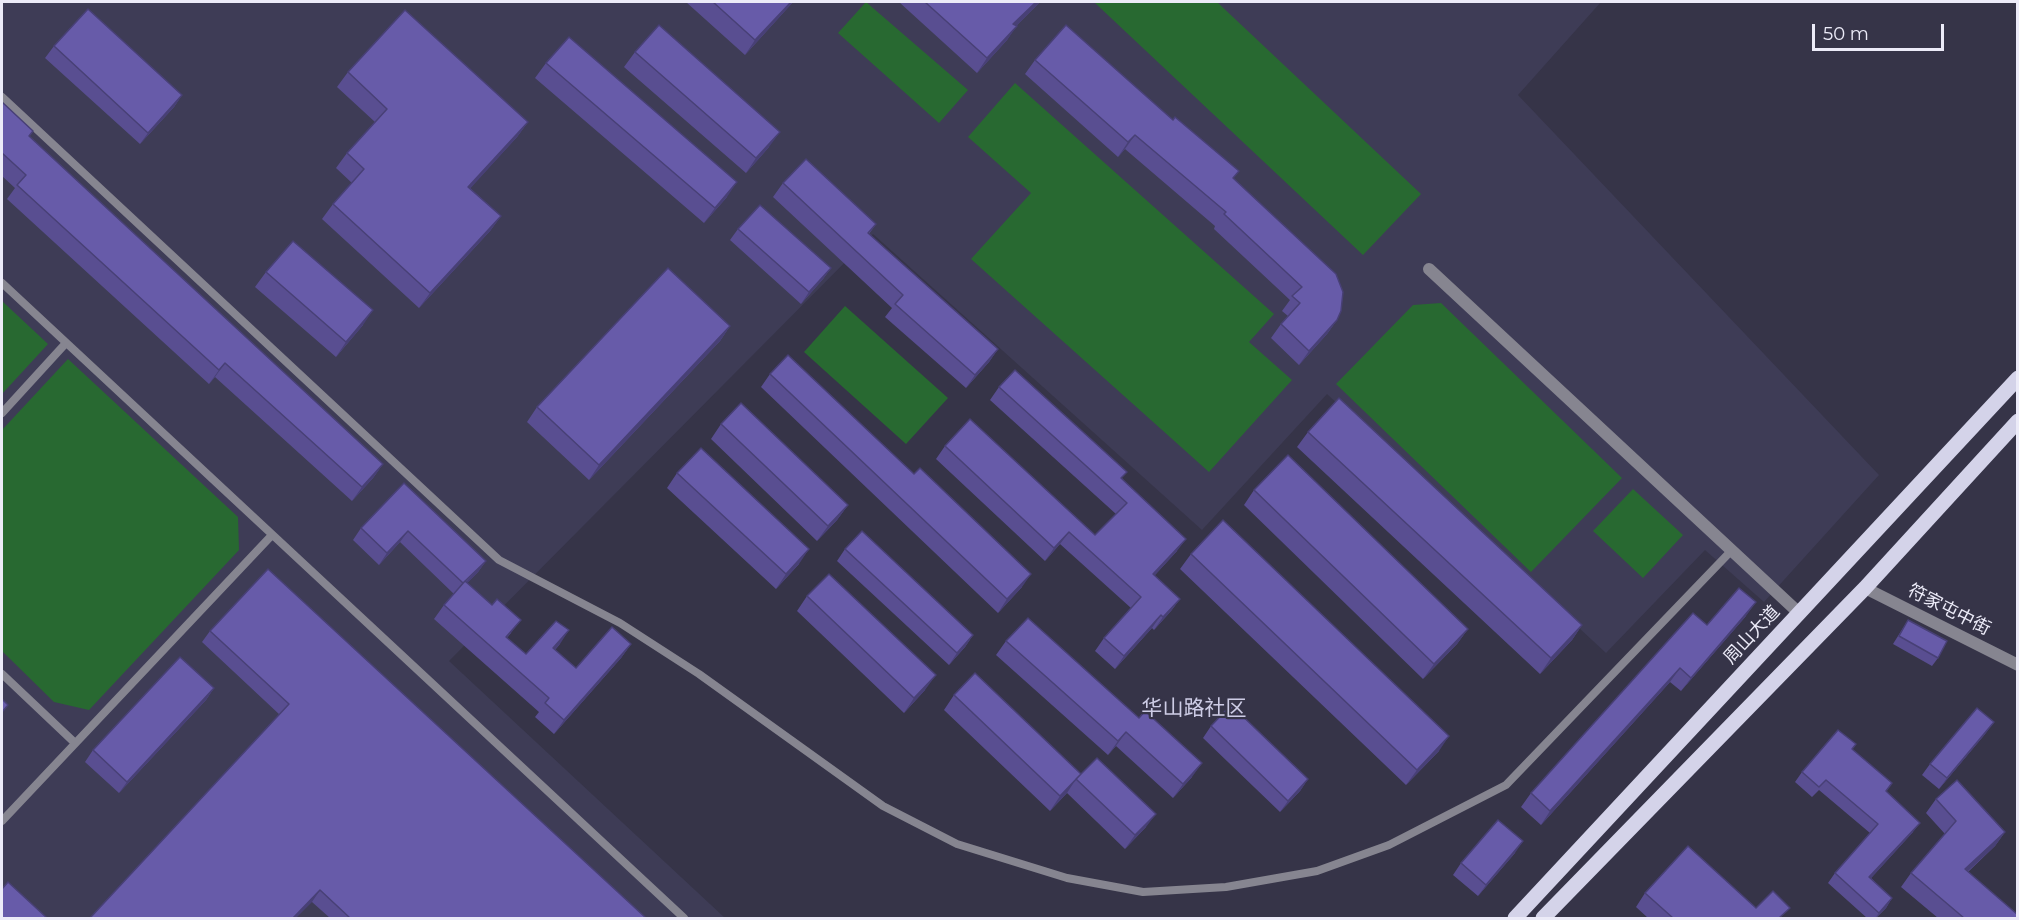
<!DOCTYPE html>
<html>
<head>
<meta charset="utf-8">
<style>
  body { margin:0 }
  #map { position:relative; width:2019px; height:920px; overflow:hidden; background:#363448; font-family:Montserrat,sans-serif }
  canvas { display:block }
  .frame { position:absolute; inset:0; border:3px solid #ecebf8; pointer-events:none }
  .scale { position:absolute; left:1812px; top:24px; width:132px; height:27px; box-sizing:border-box; border:3px solid #ecebf8; border-top:0; padding-left:8px; font-size:18px; line-height:21px; white-space:nowrap; color:#ecebf8; -webkit-text-stroke:4px #363448; paint-order:stroke }
</style>
</head>
<body>
<div id="map">
<canvas width="2019" height="920"></canvas>
<div class="frame"></div>
<div class="scale">50 m</div>
</div>
<script>
const c = document.querySelector('canvas').getContext('2d');
c.lineJoin = 'round';
function paint(path, color) { c.fillStyle = color; c.fill(path, 'evenodd'); }
function stroke(path, color, width, dash) { c.strokeStyle = color; c.lineWidth = width; c.lineCap = dash ? 'butt' : 'round'; c.setLineDash(dash || []); c.stroke(path); }
function label(font, color, halo, rows, align = 'center') {
  c.font = font + ' Montserrat,"Noto Sans SC",sans-serif'; c.lineWidth = 4.5; c.setLineDash([]); c.textBaseline = 'middle'; c.strokeStyle = halo; c.fillStyle = color; for (const [text, x, y, turn = 0] of rows) {
    c.save(); c.translate(x, y); c.rotate((+turn || 0) * Math.PI / 180); c.textAlign = isNaN(turn) ? turn : align; if (halo) c.strokeText(text, 0, 0); c.fillText(text, 0, 0); c.restore();
  }
}
paint(new Path2D(`
  M2 2H1601L1518 95 1879 475 1764 602 1705 550 1606 653 1327 394 1202 530 873 234 449 661 725 918H2Z`), '#3e3c56');
paint(new Path2D(`
  M866 2 968 90 939 123 838 33Z
  M1094 2H1217L1421 194 1363 255Z
  M1015 83 1274 314 1249 342 1292 380 1209 472 971 259 1031 193 968 137Z
  M2 301 48 344 2 394Z
  M1441 303 1622 478 1531 572 1336 384 1413 305Z
  M845 306 948 398 906 444 804 352Z
  M68 359 238 517 239 550 89 710 54 702 2 651V430Z
  M1633 489 1683 535 1643 578 1593 531Z`), '#286931');
stroke(new Path2D(`
  M2 97 499 560 620 623 699 674 883 806 957 844 1067 878 1143 892 1226 887 1317 871 1389 845 1506 785 1732 550
  M2 283 684 918
  M2 413 66 343
  M2 674 75 743
  M2 821 272 535`), '#868590', 8);
stroke(new Path2D(`
  M1429 269 1799 613
  M1865 588 2018 665`), '#868590', 12);
stroke(new Path2D(`
  M1515 918 2018 378
  M1543 918 1865 588 2018 421`), '#d4d3e9', 15);
paint(new Path2D(`
  M686 2H793L745 55Z
  M899 2H1040L1016 26 1007 40 977 73Z
  M54 46 182 95 174 107 140 144 45 58Z
  M635 52 769 147 746 173 624 67Z
  M1035 60 1234 179 1337 320 1327 334 1299 365 1271 338 1281 324 1288 316 1282 311 1290 300 1214 229 1215 226 1125 149 1118 157 1025 74Z
  M546 63 727 197 704 223 535 78Z
  M348 72 528 122 517 137 470 188 501 216 490 231 419 308 322 219 333 204 352 183 336 168 347 153 375 122 337 87Z
  M2 102 33 131 29 137 383 464 373 478 352 501 215 377 209 384 7 199 15 188 2 176Z
  M783 183 876 224 869 234 998 349 989 362 966 388 885 317 892 308 773 197Z
  M738 229 831 268 823 279 801 304 730 240Z
  M266 272 363 325 336 357 255 287Z
  M730 326 720 341 589 480 527 422 537 407Z
  M770 374 1022 587 998 613 761 387Z
  M999 387 1122 478 1177 551 1154 576 1180 599 1171 611 1154 630 1152 628 1115 669 1095 651 1104 638 1131 608 1060 544 1045 561 936 459 945 446 1095 535 1116 514 990 400Z
  M721 424 848 505 837 520 817 541 711 439Z
  M1308 432 1582 625 1572 640 1540 674 1297 447Z
  M677 473 799 564 776 589 667 488Z
  M404 483 486 561 478 572 467 583 511 633 507 638 526 654 560 644 555 650 576 668 631 644 621 658 554 734 535 717 539 712 434 619 444 605 454 594 400 542 379 565 353 540 361 528Z
  M1254 490 1468 629 1457 644 1423 679 1244 505Z
  M845 549 973 635 965 647 949 665 837 561Z
  M1191 554 1439 751 1406 785 1180 569Z
  M807 596 925 690 904 713 797 611Z
  M1746 616 1681 691 1670 682 1541 825 1521 807 1531 793 1707 625Z
  M1908 620 1938 658 1932 666 1893 644Z
  M210 631 646 918H330L312 902 280 715 202 642Z
  M1006 641 1139 718 1192 777 1173 798 1116 746 1108 755 996 655Z
  M214 688 206 700 119 793 85 762 93 750Z
  M954 695 1081 774 1146 827 1125 849 1067 793 1050 811 944 710Z
  M1211 726 1308 779 1300 791 1280 812 1203 738Z
  M1986 733 1939 789 1922 775 1930 764Z
  M1852 749 1886 791 1913 832 1871 878 1892 898 1886 908 1876 918H1867L1828 883 1835 873 1870 833 1819 790 1812 797 1795 782 1802 772Z
  M1936 799 2005 832 1995 846 1968 872 2018 918H1938L1901 887 1911 873 1945 834 1926 813Z
  M1515 853 1478 896 1453 875 1461 863Z
  M1645 893 1779 918H1648L1636 907Z`), '#594e91');
paint(new Path2D(`
  M791 2H793L745 55 755 40Z
  M1036 2H1040L1004 38 1013 24Z
  M1017 26 1007 40 977 73 987 58Z
  M182 95 174 107 140 144 148 133Z
  M528 122 517 137 458 202 468 187Z
  M780 132 769 147 746 173 756 158Z
  M1135 135 1125 149 1118 157 1128 142Z
  M737 182 727 197 704 223 715 208Z
  M501 216 490 231 419 308 430 293Z
  M831 268 823 279 801 304 809 292Z
  M373 310 363 325 336 357 346 342Z
  M1337 320 1327 334 1299 365 1309 351Z
  M730 326 720 341 589 480 599 465Z
  M998 349 989 362 966 388 975 375Z
  M225 363 215 377 209 384 219 370Z
  M383 464 373 478 352 501 362 487Z
  M848 505 837 520 817 541 828 526Z
  M408 531 400 542 379 565 387 553Z
  M1069 532 1060 544 1045 561 1054 548Z
  M1186 539 1177 551 1144 587 1153 574Z
  M809 549 799 564 776 589 786 574Z
  M486 561 478 572 456 595 464 584Z
  M1031 574 1022 587 998 613 1007 599Z
  M1180 599 1171 611 1154 630 1163 617Z
  M1756 602 1746 616 1681 691 1691 678Z
  M1161 615 1152 628 1115 669 1124 656Z
  M521 620 511 633 496 650 506 637Z
  M1582 625 1572 640 1540 674 1551 658Z
  M1468 629 1457 644 1423 679 1434 664Z
  M569 630 560 644 544 662 553 648Z
  M973 635 965 647 949 665 957 653Z
  M631 644 621 658 554 734 564 720Z
  M1680 668 1670 682 1541 825 1550 811Z
  M936 675 925 690 904 713 914 698Z
  M214 688 206 700 119 793 127 782Z
  M1994 722 1986 733 1939 789 1947 778Z
  M1126 732 1116 746 1108 755 1118 741Z
  M1449 736 1439 751 1406 785 1417 770Z
  M1202 763 1192 777 1173 798 1183 784Z
  M1076 779 1067 793 1050 811 1060 796Z
  M1308 779 1300 791 1280 812 1288 801Z
  M1156 814 1146 827 1125 849 1135 835Z
  M1920 823 1913 832 1863 887 1869 877Z
  M2005 832 1995 846 1955 883 1965 869Z
  M1523 841 1515 853 1478 896 1486 885Z
  M320 890 312 902 296 918H293Z
  M1892 898 1886 908 1875 918 1879 913Z`), '#484076');
const building = new Path2D(`
  M713 2H791L755 40Z
  M925 2H1036L1013 24 1017 26 987 58Z
  M88 9 182 95 148 133 54 46Z
  M405 10 528 122 468 187 501 216 430 293 333 204 364 169 347 153 387 109 348 72Z
  M659 25 780 132 756 158 635 52Z
  M1066 25 1173 120 1175 117 1239 171 1233 178 1336 274 1343 292 1341 311 1337 320 1309 351 1281 324 1300 303 1292 296 1302 287 1224 214 1226 212 1135 135 1128 142 1035 60Z
  M569 37 737 182 715 208 546 63Z
  M2 102 33 131 29 136 383 464 362 487 225 363 219 370 17 185 26 175 2 153Z
  M806 159 876 224 868 233 998 349 975 375 895 304 903 295 783 183Z
  M760 205 831 268 809 292 738 229Z
  M293 241 373 310 346 342 266 272Z
  M668 268 730 326 599 465 537 407Z
  M788 355 914 474 920 468 1031 574 1007 599 770 374Z
  M1015 370 1127 472 1121 478 1186 539 1153 574 1180 599 1163 617 1161 615 1124 656 1104 638 1141 597 1069 532 1054 548 945 446 970 419 1095 535 1127 503 999 387Z
  M1339 398 1582 625 1551 658 1308 432Z
  M741 403 848 505 828 526 721 424Z
  M701 448 809 549 786 574 677 473Z
  M1288 455 1468 629 1434 664 1254 490Z
  M404 483 486 561 463 583 408 531 387 553 361 528Z
  M1223 520 1449 736 1417 770 1191 554Z
  M862 531 973 635 957 653 845 549Z
  M268 569 646 918H350L320 890 293 918H90L289 704 210 631Z
  M829 574 936 675 914 698 807 596Z
  M465 581 492 605 497 599 521 620 506 637 526 654 556 621 569 630 553 648 576 668 612 627 631 644 564 720 545 703 549 698 444 605Z
  M1739 588 1756 602 1691 678 1680 668 1550 811 1531 793 1693 613 1707 625Z
  M1028 618 1139 718 1145 711 1202 763 1183 784 1126 732 1118 741 1006 641Z
  M1908 620 1947 641 1938 658 1899 636Z
  M180 657 214 688 127 782 93 750Z
  M975 673 1081 774 1060 796 954 695Z
  M2 699 8 705 2 712Z
  M1231 705 1308 779 1288 801 1211 726Z
  M1977 708 1994 722 1947 778 1930 764Z
  M1838 730 1856 744 1852 749 1892 783 1886 791 1920 823 1869 877 1892 898 1879 913 1835 873 1878 824 1826 780 1819 787 1802 772Z
  M1097 758 1156 814 1135 835 1076 779Z
  M1957 780 2005 832 1965 869 2018 915V918H1964L1911 873 1956 821 1936 799Z
  M1498 820 1523 841 1486 885 1461 863Z
  M1688 846 1756 908 1773 891 1790 908 1779 918H1673L1645 893Z
  M8 882 47 918H2V889Z`);
paint(building, '#675ba9');
stroke(building, '#484076', 1.5);
label('18px', '#ecebf8', '#363448', [
  ["符家屯中街",1949,610,27],
  ["周山大道",1752,635,-47]
]);
label('21px', '#cdcce5', '#363448', [
  ["华山路社区",1194,709]
]);
</script>
</body>
</html>
